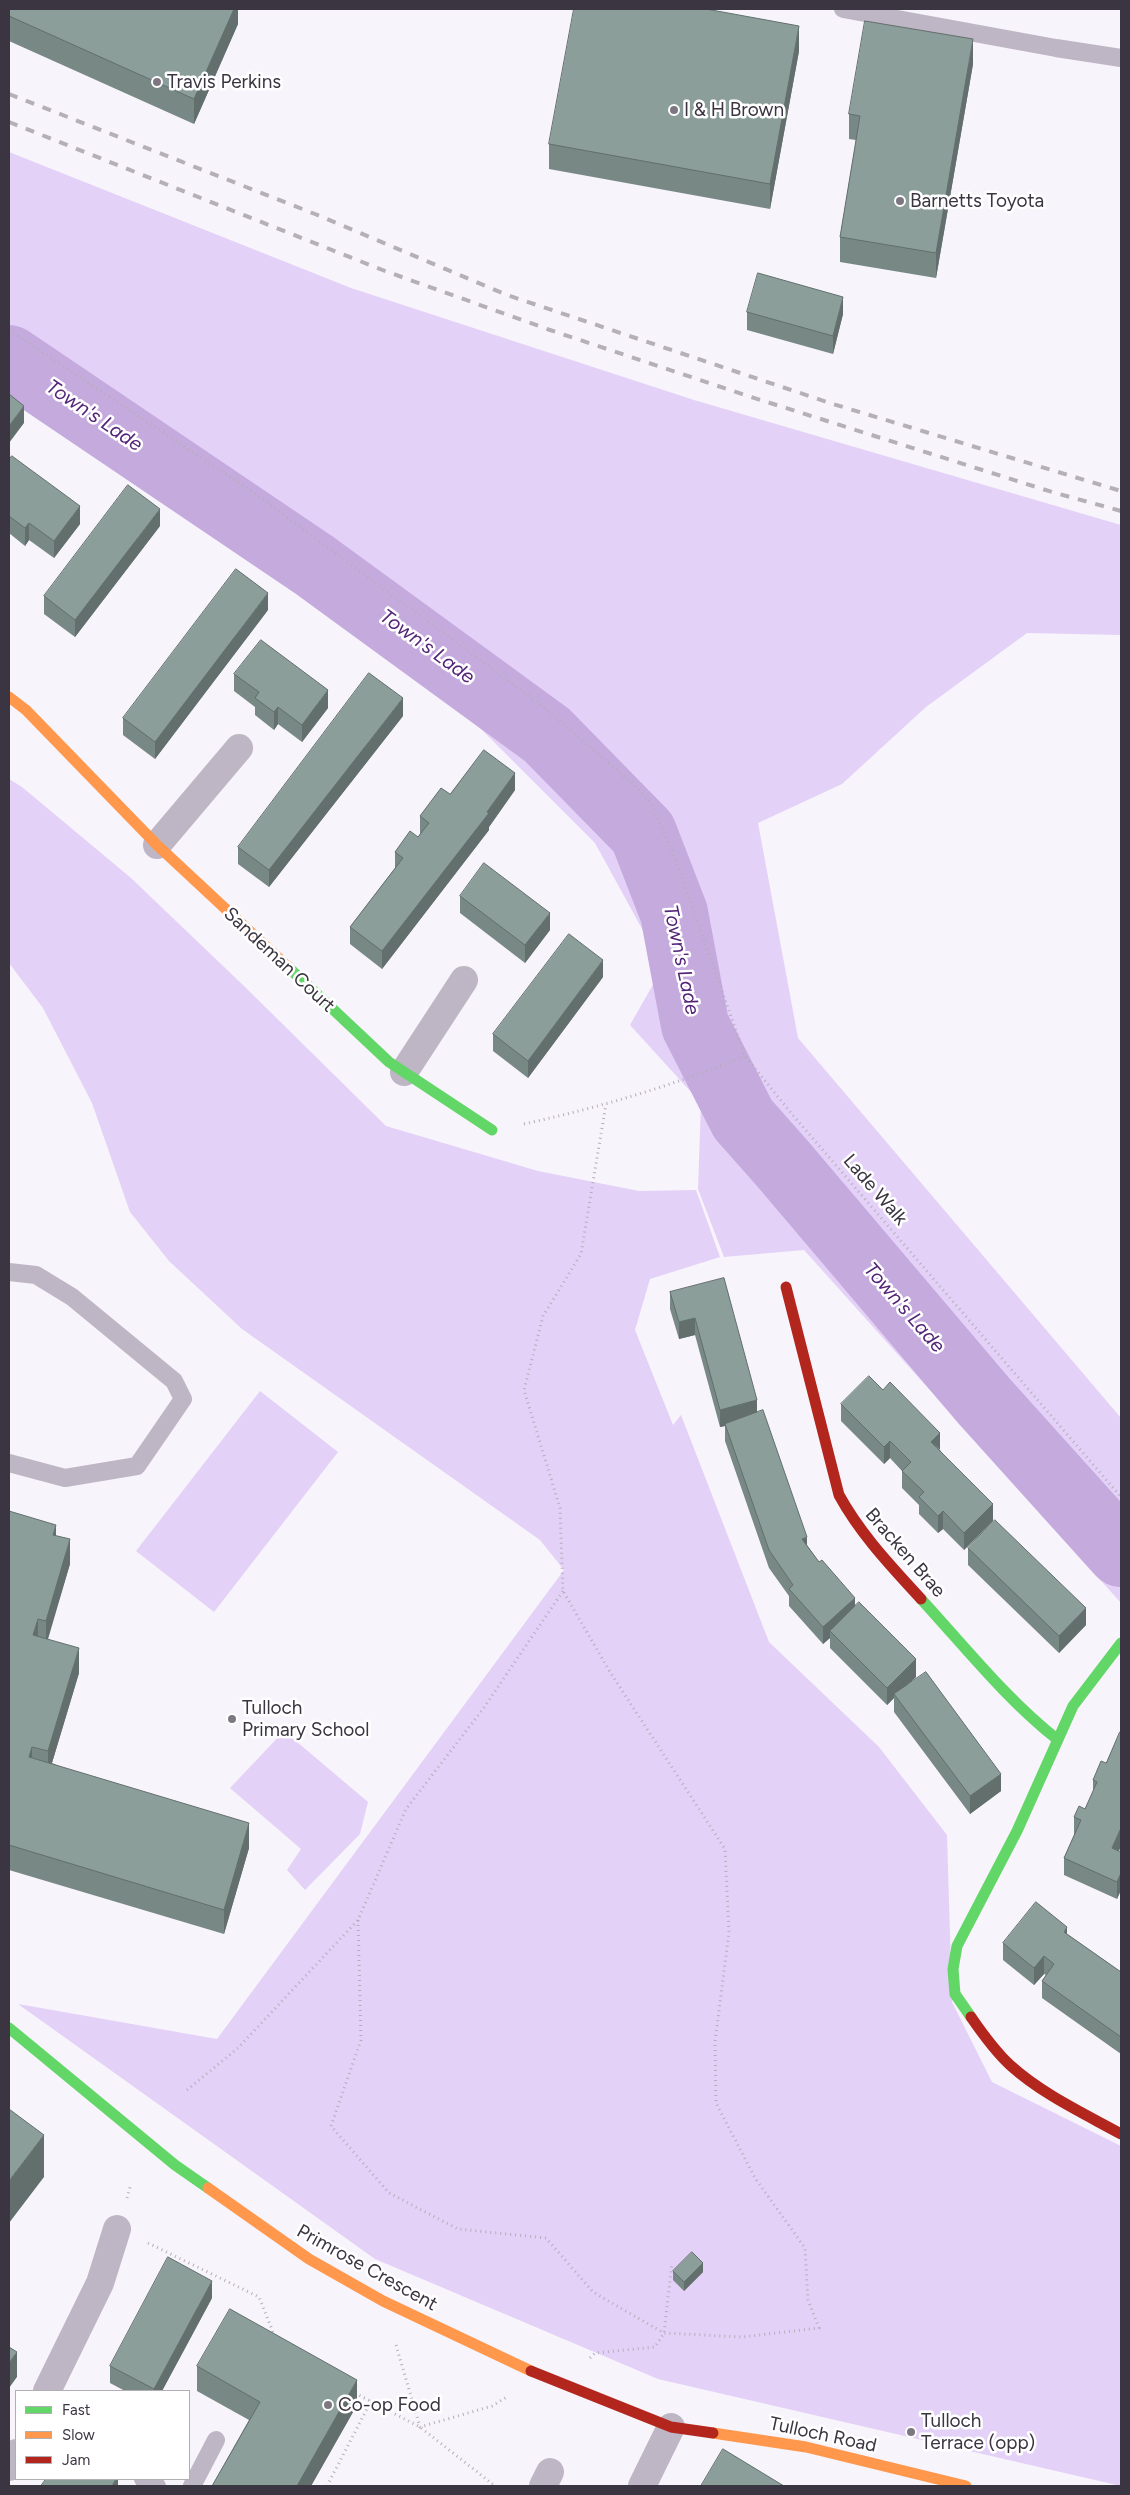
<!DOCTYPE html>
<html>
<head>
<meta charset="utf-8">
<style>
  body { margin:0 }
  #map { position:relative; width:1130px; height:2495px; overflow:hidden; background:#f7f4fb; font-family:Figtree,sans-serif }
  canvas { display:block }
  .frame { position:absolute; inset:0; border:10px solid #3b3441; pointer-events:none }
  .legend { position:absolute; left:15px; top:2390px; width:175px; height:90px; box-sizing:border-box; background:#fff; border:1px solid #b1aeb3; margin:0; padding:6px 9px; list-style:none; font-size:15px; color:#3b3441 }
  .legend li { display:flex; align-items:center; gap:10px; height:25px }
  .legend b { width:25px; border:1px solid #b1aeb3 }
</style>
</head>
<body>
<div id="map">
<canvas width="1130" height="2495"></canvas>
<div class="frame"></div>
<ul class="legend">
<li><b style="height:6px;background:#63d668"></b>Fast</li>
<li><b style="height:6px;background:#ff974d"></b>Slow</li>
<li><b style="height:6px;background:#b3261e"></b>Jam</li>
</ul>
</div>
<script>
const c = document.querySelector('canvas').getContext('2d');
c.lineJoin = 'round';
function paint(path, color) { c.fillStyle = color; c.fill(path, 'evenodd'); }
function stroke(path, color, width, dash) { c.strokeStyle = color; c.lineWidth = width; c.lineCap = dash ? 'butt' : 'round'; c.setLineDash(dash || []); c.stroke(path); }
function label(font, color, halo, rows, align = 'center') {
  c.font = font + ' Figtree,sans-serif'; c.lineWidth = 5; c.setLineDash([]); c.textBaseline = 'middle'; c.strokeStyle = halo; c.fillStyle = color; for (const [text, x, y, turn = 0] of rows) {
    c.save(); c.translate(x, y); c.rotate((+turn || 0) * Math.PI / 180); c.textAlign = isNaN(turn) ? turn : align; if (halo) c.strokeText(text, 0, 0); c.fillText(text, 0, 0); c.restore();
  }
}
paint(new Path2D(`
  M9 152 351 288 694 400 1121 525V635L1027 633 926 707 842 784 758 823 798 1038 1121 1418V1603L804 1250 724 1257 698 1189 701 1103 630 1025 663 967 595 843 374 622 9 387Z
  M9 779 22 787 131 878 244 986 386 1126 538 1171 639 1191 696 1190 720 1257 650 1279 635 1330 673 1425 681 1415 769 1642 879 1747 947 1835 952 2002 992 2082 1121 2146V2486L658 2379 375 2259 18 2004 217 2039 564 1570 540 1540 242 1329 169 1261 130 1212 92 1103 43 1008 9 963Z
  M260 1391 338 1452 214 1612 136 1551Z
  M284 1731 368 1802 360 1834 305 1890 287 1870 301 1849 230 1788Z`), '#e4d1f7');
stroke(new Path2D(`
  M9 359 314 565 547 735 643 833 674 913 695 1025 743 1119 782 1163 984 1401 1121 1553`), '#c5aade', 68);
stroke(new Path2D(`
  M9 330 250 490 541 705 632 783 652 804 676 861 745 1056 791 1113 1121 1497
  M524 1124C601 1107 672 1086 745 1056
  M358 1920 361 2040 331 2126 389 2193 458 2229 546 2238 593 2292 664 2333 742 2337 819 2328 808 2300 805 2248 755 2178 716 2103 715 2042 729 1932 725 1849 610 1672 563 1591 560 1508 524 1390 543 1316 581 1254 606 1104
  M187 2090 238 2048 358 1920 406 1809 483 1709 563 1591
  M127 2198 131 2184
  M148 2243 259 2297 275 2337
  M396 2345 420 2427 492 2406 507 2397
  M590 2358 595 2353 655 2347 664 2333 672 2263
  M355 2393 420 2427 495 2486
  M327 2486 371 2401`), '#b5aeba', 3, [1, 4]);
stroke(new Path2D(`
  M843 9 1056 48 1121 58
  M9 1272 36 1275 72 1297 174 1381 183 1399 137 1466 65 1478 9 1463
  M143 2479 157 2486
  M192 2486 216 2440`), '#beb6c5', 18);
stroke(new Path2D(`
  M157 845 239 748
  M404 1072 464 980
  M47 2391 100 2283 117 2229
  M9 2467 16 2453
  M543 2486 550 2472
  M642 2486 671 2427`), '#beb6c5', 28);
stroke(new Path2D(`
  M288 967 389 1062 492 1130
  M921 1599C965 1647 1007 1700 1058 1740
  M971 2017 955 1994 953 1969 957 1946 1017 1831 1073 1706 1121 1643
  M9 2028 175 2165 208 2188`), '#63d668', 11);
stroke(new Path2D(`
  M9 697 26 710 157 845 288 967
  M208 2188 309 2259 383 2301 531 2371
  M713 2433 806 2447 966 2486`), '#ff974d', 11);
stroke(new Path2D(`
  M786 1287 839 1495C861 1535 891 1566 921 1599
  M971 2017C982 2033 996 2052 1010 2065 1042 2094 1083 2113 1121 2134
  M531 2371 671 2427 713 2433`), '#b3261e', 11);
stroke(new Path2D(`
  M9 94 315 214 507 295 833 404 1121 491
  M9 122 385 271 550 330 748 396 1052 492 1121 511`), '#b5afba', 4, [9, 9]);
paint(new Path2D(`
  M9 9H238V24L194 124 9 41Z
  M799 51 770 209 549 169V144Z
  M973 64 936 278 840 262V237L856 140 849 139V114Z
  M747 312 843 314 833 354 747 330Z
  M9 460 80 524 54 558 29 540 25 546 9 533Z
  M160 526 75 637 44 614V596Z
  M268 610 155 759 123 735V718Z
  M234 674 328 708 302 742 278 724 274 730 255 715V707L234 691Z
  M403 716 269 887 238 864V847Z
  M515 790 489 827V830L382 969 350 944V927L395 868V852L418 837 420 834V816L450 794Z
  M460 896 550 930 525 963 460 913Z
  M603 977 528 1078 493 1051V1034Z
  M724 1278 757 1412 807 1545 819 1562 916 1677 906 1686 1001 1791 970 1814 894 1712V1698L887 1705 830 1648V1638L823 1644 789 1606V1596L769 1568 725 1441V1426L720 1427 695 1335 679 1339 670 1309V1292Z
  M841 1404 940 1450 993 1521 964 1550 943 1529 938 1533 919 1514V1505L902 1488V1471L890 1458 884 1464 841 1421Z
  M9 1511 56 1535 70 1564 47 1639 79 1673 52 1763 249 1848 224 1934 9 1870Z
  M968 1548 1086 1625 1059 1653 968 1565Z
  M1121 1732V1846L1119 1851 1121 1852V1890L1117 1899 1064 1875V1858L1074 1835V1817L1085 1809 1093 1792V1780L1106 1763Z
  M1067 1934 1121 1972V2054L1042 1998V1981L1046 1975 1044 1974 1034 1985 1003 1960V1943Z
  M673 2271 703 2272 684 2291 673 2280Z
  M212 2298 162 2391H125L110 2383V2366Z
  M197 2366 357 2405 311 2486H212L249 2420 197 2391Z`), '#788884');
paint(new Path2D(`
  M234 9H238V24L194 124V99Z
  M799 26V51L770 209V184Z
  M973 39V64L936 278V253Z
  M843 297V314L833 354V336Z
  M24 406V423L9 443V426Z
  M80 506V524L54 558V541Z
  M160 509V526L75 637V620Z
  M29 523V540L25 546V528Z
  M268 593V610L155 759V742Z
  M328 690V708L302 742V725Z
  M403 698V716L269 887V870Z
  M278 707V724L274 730V712Z
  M515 773V790L489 827V830L382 969V951Z
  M550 913V930L525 963V945Z
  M603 960V977L528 1078V1061Z
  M695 1318V1335L679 1339V1322Z
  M757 1400V1417L725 1424V1426L720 1427V1410Z
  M940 1433V1450L931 1442Z
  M890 1441V1458L884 1464V1447Z
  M993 1504V1521L964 1550V1533Z
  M943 1511V1529L938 1533V1516Z
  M56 1525V1550L53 1535Z
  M807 1537V1554L802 1539Z
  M70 1539V1564L46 1646V1621Z
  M855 1598V1615L830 1631V1638L823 1644V1627Z
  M1086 1608V1625L1059 1653V1636Z
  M38 1619V1644L33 1635Z
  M79 1648V1673L48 1776V1751Z
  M916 1659V1677L896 1696 894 1694V1698L887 1705V1688Z
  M32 1747V1771L29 1757Z
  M1001 1774V1791L970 1814V1796Z
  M249 1823V1848L224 1934V1910Z
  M1121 1828V1846L1112 1865V1848Z
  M1121 1873V1890L1117 1899V1882Z
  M1067 1927V1944L1064 1932Z
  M1044 1956V1974L1034 1985V1968Z
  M44 2135V2177L9 2223V2181Z
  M703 2263V2272L684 2291V2282Z
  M212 2281V2298L162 2391H154V2389Z
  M17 2352V2377L9 2388V2363Z
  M357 2380V2405L311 2486H297Z
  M116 2479H118V2486H112Z`), '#626f6c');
const building = new Path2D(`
  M9 9H234L194 99 9 16Z
  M574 9H706L799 26 770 184 549 144Z
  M865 21 973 39 936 253 840 237 860 116 849 114Z
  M758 273 843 297 833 336 747 312Z
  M9 394 24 406 9 426Z
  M12 456 80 506 54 541 29 523 25 528 9 516V510L10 508 9 507V460Z
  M128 485 160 509 75 620 44 596Z
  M236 569 268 593 155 742 123 718Z
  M261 640 328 690 302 725 278 707 274 712 255 698 259 692 234 674Z
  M369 673 403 698 269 870 238 847Z
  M484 750 515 773 487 812 489 813 382 951 350 927 403 858 395 852 410 831 418 837 429 823 420 816 441 788 450 794Z
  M484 863 550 913 525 945 460 896Z
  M569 934 603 960 528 1061 493 1034Z
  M724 1278 757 1400 720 1410 695 1318 679 1322 670 1292Z
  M869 1376 883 1390 890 1382 940 1433 931 1442 993 1504 964 1533 943 1511 938 1516 919 1497 924 1492 902 1471 911 1462 890 1441 884 1447 841 1404Z
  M763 1410 807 1537 802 1539 819 1562 822 1560 855 1598 823 1627 789 1589 793 1585 769 1550 725 1424Z
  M9 1511 56 1525 53 1535 70 1539 46 1621 38 1619 33 1635 79 1648 48 1751 32 1747 29 1757 249 1823 224 1910 9 1845Z
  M995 1520 1086 1608 1059 1636 968 1548Z
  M859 1602 916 1659 887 1688 830 1631Z
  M926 1672 1001 1774 970 1796 894 1694Z
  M1120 1732H1121V1828L1112 1848 1121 1852V1873L1117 1882 1064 1858 1081 1820 1074 1817 1079 1806 1085 1809 1097 1782 1093 1780 1101 1761 1106 1763Z
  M1036 1902 1067 1927 1064 1932 1121 1972V2037L1042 1981 1054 1964 1044 1956 1034 1968 1003 1943Z
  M9 2109 44 2135 9 2181Z
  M692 2252 703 2263 684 2282 673 2271Z
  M168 2257 212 2281 154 2389 110 2366Z
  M230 2309 357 2380 297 2486H212L260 2402 197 2366Z
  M9 2347 17 2352 9 2363Z
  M723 2449 784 2486H701Z
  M46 2479H116L112 2486H41Z`);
paint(building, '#8c9e9a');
stroke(building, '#626f6c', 1);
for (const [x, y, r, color] of [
  [157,82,5,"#7d7782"],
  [674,110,5,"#7d7782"],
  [900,201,5,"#7d7782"],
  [232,1719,5,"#7d7782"],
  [328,2405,5,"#7d7782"],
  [911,2432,5,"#7d7782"]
]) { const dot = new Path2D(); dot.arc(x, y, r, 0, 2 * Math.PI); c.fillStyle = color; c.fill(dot); stroke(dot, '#fff', 2); }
label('19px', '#3b3441', '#fff', [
  ["Travis Perkins",167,82],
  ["I & H Brown",684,110],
  ["Barnetts Toyota",910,201],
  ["Tulloch",242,1708],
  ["Primary School",242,1730],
  ["Co-op Food",338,2405],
  ["Tulloch",921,2421],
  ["Terrace (opp)",921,2443]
], 'left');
label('19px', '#3b3441', '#fff', [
  ["Sandeman Court",279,960,43],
  ["Lade Walk",875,1190,49],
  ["Bracken Brae",905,1553,49],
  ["Primrose Crescent",367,2268,29],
  ["Tulloch Road",823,2435,12]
]);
label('italic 20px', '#542477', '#fff', [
  ["Town's Lade",94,416,34],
  ["Town's Lade",427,647,36],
  ["Town's Lade",681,960,78],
  ["Town's Lade",904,1308,49]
]);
</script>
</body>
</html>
